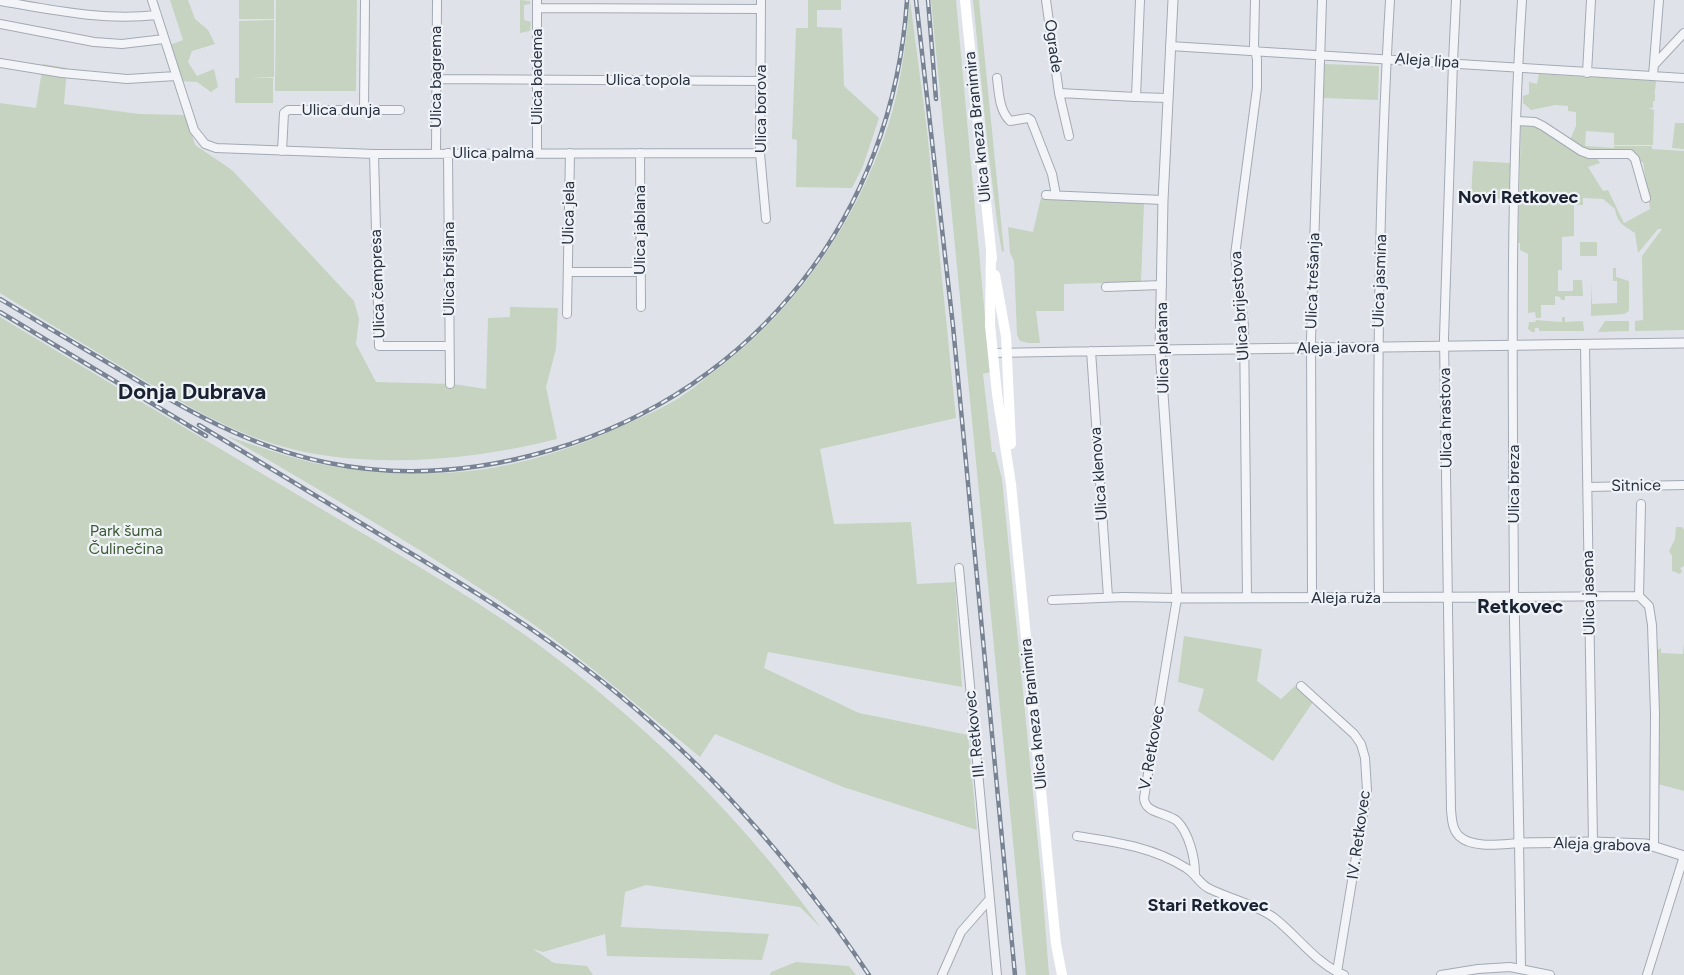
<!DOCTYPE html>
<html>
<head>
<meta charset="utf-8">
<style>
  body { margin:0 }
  canvas { display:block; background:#dfe3e9 }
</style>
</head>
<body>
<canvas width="1684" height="975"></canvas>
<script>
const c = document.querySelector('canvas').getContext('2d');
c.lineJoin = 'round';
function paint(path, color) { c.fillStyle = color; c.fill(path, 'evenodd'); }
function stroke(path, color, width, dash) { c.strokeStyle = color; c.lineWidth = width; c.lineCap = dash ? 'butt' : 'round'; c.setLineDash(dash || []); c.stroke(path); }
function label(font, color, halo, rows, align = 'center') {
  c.font = font + ' Figtree,sans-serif'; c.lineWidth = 4.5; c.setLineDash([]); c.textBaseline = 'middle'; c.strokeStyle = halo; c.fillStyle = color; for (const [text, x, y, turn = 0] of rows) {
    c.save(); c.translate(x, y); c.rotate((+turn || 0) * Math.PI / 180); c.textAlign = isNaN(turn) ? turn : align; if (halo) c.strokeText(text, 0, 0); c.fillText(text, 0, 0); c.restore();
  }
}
paint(new Path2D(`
  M170 0H188L195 19 208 30 215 44 192 51 188 62 197 76 214 69 218 87 211 92 197 82 181 81 170 45 183 40Z
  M239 0H274V19H239Z
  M276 0H357L356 91H275Z
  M520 0 530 1V4L524 5V20L531 22 530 31 520 33Z
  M808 0H841V10H817V27L842 28 844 86 879 118 863 166 852 188 796 187 797 140 792 139 796 28H808Z
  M910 0 927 130 956 418 820 449 834 524 911 522 917 584 955 582 962 687 768 652 764 668 859 713 968 735 977 830 843 787 715 734 700 757C645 712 591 665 533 624 435 556 330 496 227 436 266 449 305 464 346 468 379 472 413 474 446 473 503 470 560 454 611 431 633 421 655 412 676 400 687 393 697 385 707 377 792 316 855 226 888 126 901 86 906 43 910 0Z
  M931 0H956L990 372 983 374 992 452H995L1002 479 1042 884 1049 975H1026Z
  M973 0H979L1004 251 1002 252 998 229 988 149Z
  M274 20V77L249 78H273V103H235V78H239V21Z
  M43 64 67 68 64 104 139 114 186 115 195 145 232 170 354 301 359 319 356 344 376 382 453 384 486 389 488 318 510 317V307L558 308 556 349 546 387 557 439C470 461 360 471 274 444 223 428 177 400 132 373 88 347 44 320 0 293V103L36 108Z
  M1324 64 1379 66 1378 100 1323 98Z
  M1539 74 1656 81 1655 92 1653 91 1655 93V101H1653V108H1648L1654 110 1653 145H1614V133L1586 131 1585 146 1614 148V146H1652V149L1684 151V330L1635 331V321L1643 320 1642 256 1662 229H1658L1638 253 1635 233C1624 226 1617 223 1615 209L1603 199 1583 198V205H1574V236L1562 237V270H1558V291H1573V280H1582L1583 296H1565V300H1561L1560 297 1555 296V305H1541V318H1536L1535 312 1528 313V254L1520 250V243H1518L1521 125 1533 124 1597 158 1600 163 1588 167 1603 191 1608 190 1624 223 1650 209 1643 162H1639L1635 155C1608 153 1592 156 1570 140L1576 126V112L1568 111V106L1555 105 1531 110 1523 103V96L1529 94V82L1537 84Z
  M1675 123H1684V149L1672 148Z
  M1473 161 1510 163 1509 199H1471Z
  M1041 198 1144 203 1141 282 1064 284V311H1036L1040 343H1029L1020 341 1017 335 1014 261 1010 253 1008 227 1033 232Z
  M1580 242H1597V256H1580Z
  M1613 268H1616V277L1629 281V311L1624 314 1591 316V280L1592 304 1617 303V281H1613Z
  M0 317C101 378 202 438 303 498 378 543 456 586 528 637 640 718 741 816 821 928L800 907 646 885 625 892 621 927 769 934 762 960 607 956 605 934 543 952 533 949 554 963 587 966 593 975H0Z
  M1562 317H1565V322L1583 321 1584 331H1539V328H1535V332H1532L1528 329 1529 322H1535L1536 320 1562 322Z
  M1605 321H1629V331L1598 332Z
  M1676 527H1682L1684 530V566L1680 568 1682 571 1680 574 1672 571V556L1669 551 1675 539Z
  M1184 636 1262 649 1257 681 1281 699 1296 685 1315 699 1273 761 1198 711 1204 689 1178 682Z
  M1684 642V791L1658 784V659H1655V651L1661 648V653L1683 654Z
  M796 962 849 966 856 975H770L771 972Z`), '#c5d3c0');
const minor = new Path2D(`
  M152 0 194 130 205 144 216 148 374 154 760 153
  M761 0 760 153 766 219
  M1046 0 1059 93 1136 97
  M1140 0 1136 97 1167 98
  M1456 0 1453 62 1444 338 1451 810C1452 819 1452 829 1459 836 1473 849 1502 844 1519 843L1521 968
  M1522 0C1509 198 1513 398 1514 597L1639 596 1649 606 1652 625 1655 713 1654 846
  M0 1C53 10 103 21 157 15
  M537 8 761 9
  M0 24 94 42 122 44 164 39
  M1170 46 1684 78
  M0 63 62 73 127 79 176 76
  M1654 65 1684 33
  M1587 73 1591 0
  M1653 76 1659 0
  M997 78C999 93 999 110 1010 121L1028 118 1031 120 1052 174 1056 195
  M436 79 761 81
  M1059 93 1069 136
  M364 110 365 0
  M1517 121 1535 122 1543 126 1581 151 1589 154H1630L1635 159 1646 198
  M282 151 284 113 288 110H400
  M436 153 437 0
  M448 153 450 384
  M537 153V0
  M640 153 641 307
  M374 154 379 346H449
  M1046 195 1163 200
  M568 272H640
  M1106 287 1162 285
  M567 314 570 153
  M1585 345 1593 842
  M1091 351 1108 597
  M993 353 1160 350
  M1588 487 1684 485
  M959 568 997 975
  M1639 596 1641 504
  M1379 597C1377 398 1378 199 1390 0
  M1247 598 1244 326 1235 255 1257 88V59L1254 46 1255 0
  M1312 598 1311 340 1322 0
  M1052 600 1124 597 1177 598 1144 798C1145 814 1166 812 1177 821 1189 833 1195 858 1195 874
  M1301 686 1354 734 1361 744 1365 758 1367 790 1337 972
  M1077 836C1115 842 1153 847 1186 868 1196 874 1200 885 1210 889 1231 899 1254 904 1273 917 1297 935 1316 964 1344 975
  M942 975 961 932 989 900
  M1441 975 1478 969 1510 967 1550 975
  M1647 975 1684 856`);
const tertiary = new Path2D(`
  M1173 0 1163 200 1160 350 1177 598 1514 597 1519 843 1593 842 1646 844 1684 856
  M1160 350 1684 343`);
stroke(minor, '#a4aab3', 10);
stroke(tertiary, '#a4aab3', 11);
stroke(minor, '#f2f4f7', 8);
stroke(tertiary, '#f2f4f7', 9);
stroke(new Path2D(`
  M965 0 992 259
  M991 253 990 325 997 394 1011 484 1056 944 1062 975
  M995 275 1006 336 1011 444`), '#fff', 10);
const rail = new Path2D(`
  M916 0 953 326 1015 975
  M928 0 936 99
  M0 299C40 323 80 346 120 370 187 411 252 448 329 463 403 478 480 471 551 450 758 389 893 214 907 0
  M0 312 206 436
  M199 425C265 465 331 505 397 545 466 586 535 628 598 678 704 761 794 862 869 975`);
stroke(rail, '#788393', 4.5);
stroke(rail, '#eff2f6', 2, [7]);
label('16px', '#283140', '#eff2f6', [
  ["Ograde",1053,46,82],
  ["Aleja lipa",1427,61,4],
  ["Ulica bagrema",436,77,-90],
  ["Ulica badema",537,77,-90],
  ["Ulica topola",648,80],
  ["Ulica borova",761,109,-90],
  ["Ulica dunja",341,110],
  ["Ulica kneza Branimira",978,127,-96],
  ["Ulica palma",493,153],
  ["Ulica jela",569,213,-89],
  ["Ulica jablana",640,230,-90],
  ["Ulica bršljana",449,269,-90],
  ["Ulica trešanja",1313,281,-88],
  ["Ulica jasmina",1380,281,-88],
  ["Ulica čempresa",378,284,-92],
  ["Ulica brijestova",1240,306,-94],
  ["Ulica platana",1163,348,-91],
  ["Aleja javora",1338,348,-1],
  ["Ulica hrastova",1446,418,-91],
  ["Ulica klenova",1099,474,-94],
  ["Ulica breza",1514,484,-90],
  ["Sitnice",1636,486,-1],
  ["Ulica jasena",1589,593,-91],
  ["Aleja ruža",1346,598],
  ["Ulica kneza Branimira",1034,714,-96],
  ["III. Retkovec",975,734,-96],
  ["V. Retkovec",1152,748,-80],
  ["IV. Retkovec",1359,835,-82],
  ["Aleja grabova",1602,845,2]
]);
label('16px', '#3d5c35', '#eff2f6', [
  ["Park šuma",126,531],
  ["Čulinečina",126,549]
]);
label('bold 18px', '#1a2231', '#eff2f6', [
  ["Novi Retkovec",1518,198],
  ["Stari Retkovec",1208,906]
]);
label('bold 20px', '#1a2231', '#eff2f6', [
  ["Retkovec",1520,607]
]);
label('bold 22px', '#1a2231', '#eff2f6', [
  ["Donja Dubrava",192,393]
]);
</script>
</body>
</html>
